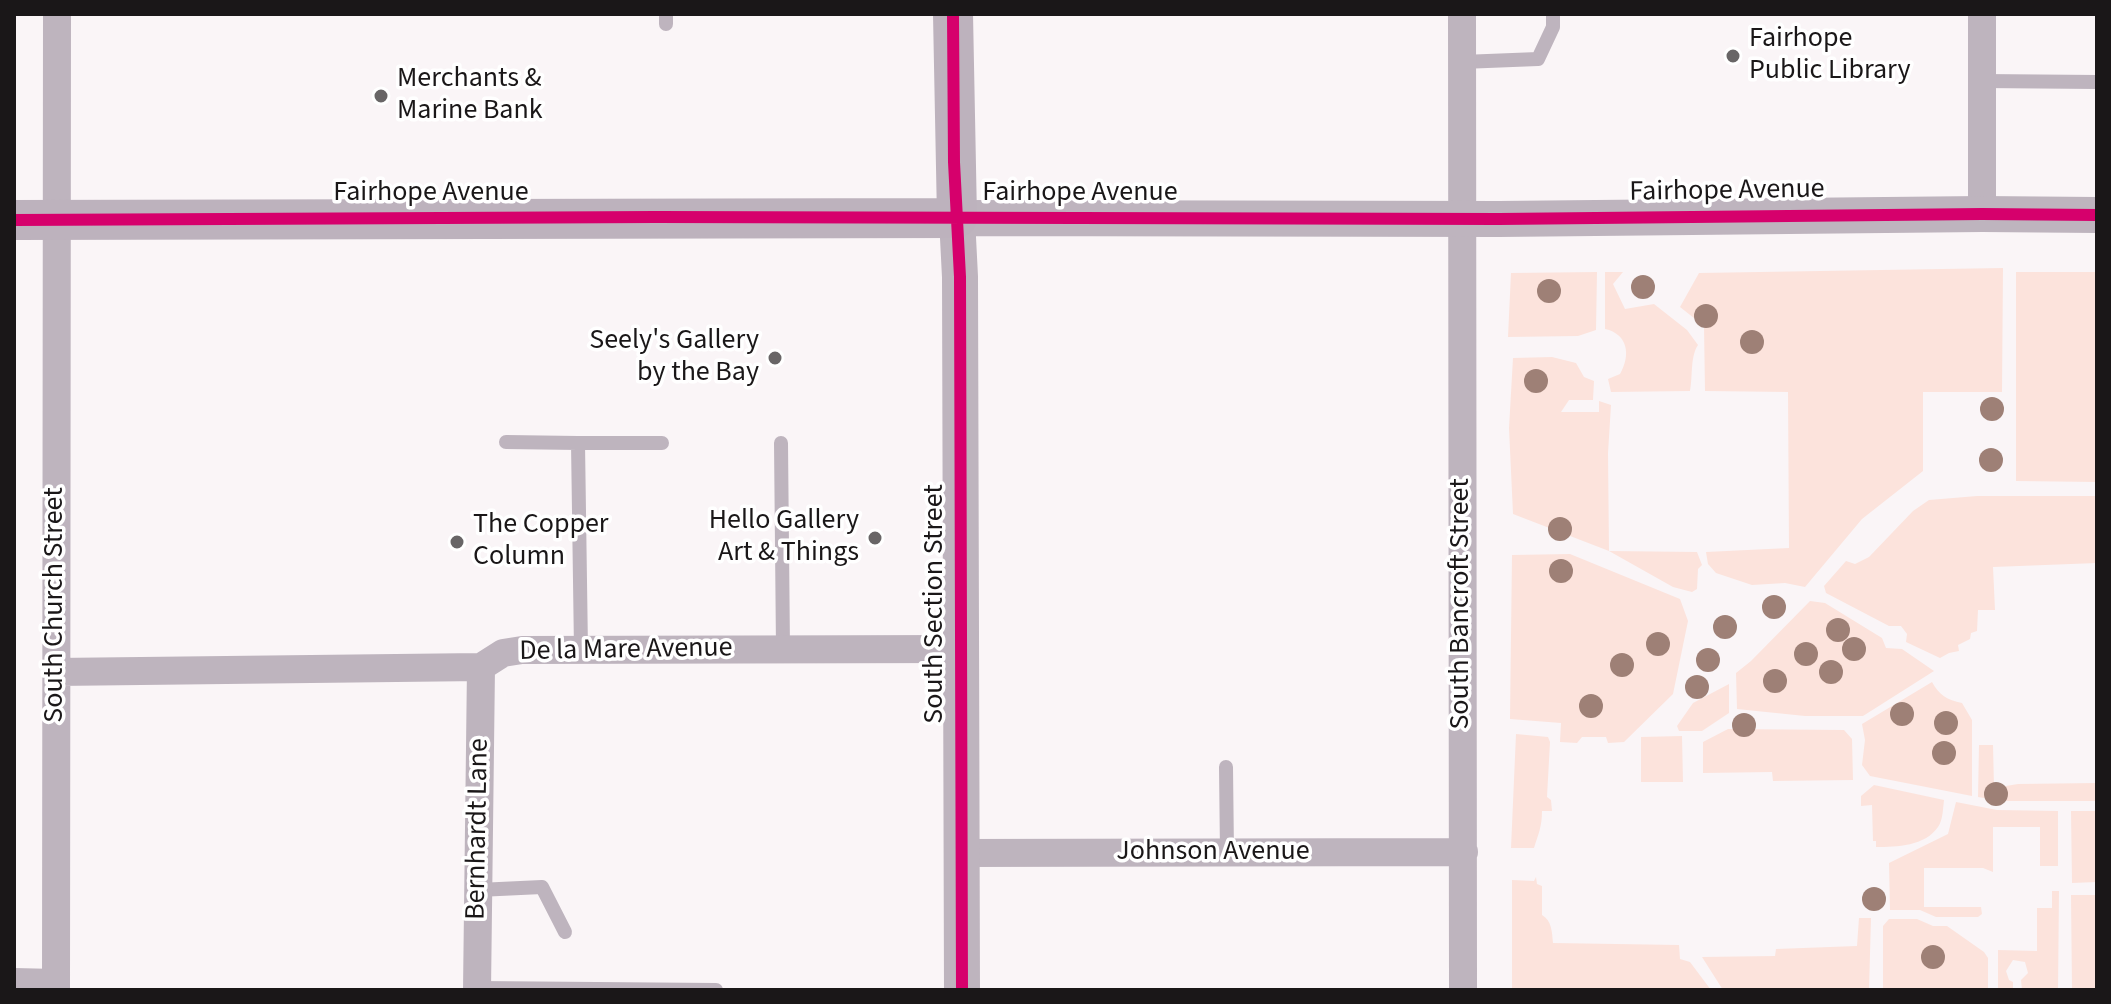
<!DOCTYPE html>
<html>
<head>
<meta charset="utf-8">
<style>
  body { margin:0 }
  #map { position:relative; width:2111px; height:1004px; overflow:hidden; background:#faf5f7; font-family:"Source Sans 3",sans-serif }
  canvas { display:block }
  .frame { position:absolute; inset:0; border:16px solid #1a1718; pointer-events:none }
</style>
</head>
<body>
<div id="map">
<canvas width="2111" height="1004"></canvas>
<div class="frame"></div>
</div>
<script>
const c = document.querySelector('canvas').getContext('2d');
c.lineJoin = 'round';
function paint(path, color) { c.fillStyle = color; c.fill(path, 'evenodd'); }
function stroke(path, color, width, dash) { c.strokeStyle = color; c.lineWidth = width; c.lineCap = dash ? 'butt' : 'round'; c.setLineDash(dash || []); c.stroke(path); }
function label(font, color, halo, rows, align = 'center') {
  c.font = font + ' "Source Sans 3",sans-serif'; c.lineWidth = 7; c.setLineDash([]); c.textBaseline = 'middle'; c.strokeStyle = halo; c.fillStyle = color; for (const [text, x, y, turn = 0] of rows) {
    c.save(); c.translate(x, y); c.rotate((+turn || 0) * Math.PI / 180); c.textAlign = isNaN(turn) ? turn : align; if (halo) c.strokeText(text, 0, 0); c.fillText(text, 0, 0); c.restore();
  }
}
paint(new Path2D(`
  M2003 268 2002 392H1923V471L1862 519 1805 587 1785 583 1752 585 1716 573 1708 564 1706 552 1789 548 1788 392 1705 391 1704 326 1680 307 1699 273Z
  M1597 272 1596 330 1578 336 1508 337 1511 273Z
  M1605 272H1623L1613 284 1625 309 1654 304 1687 330 1698 345C1690 357 1693 376 1690 391L1611 392 1608 379 1620 374C1631 355 1628 334 1605 329Z
  M2016 272H2097V482L2016 481Z
  M1552 357 1576 363 1584 377 1594 381 1593 400H1569L1561 412H1599V401L1611 405 1608 453 1609 551 1697 552 1702 565 1698 569 1697 589 1692 592 1673 587 1609 551 1513 514 1509 428 1513 358Z
  M1977 496H2097V563L1993 567 1995 610H1978L1977 631 1971 633 1970 639 1958 645 1959 651 1949 653 1940 658 1906 642 1907 634 1901 626H1889L1826 593 1824 586 1846 561 1855 564 1869 557 1913 511 1929 500Z
  M1570 554 1680 599 1688 621 1673 694 1624 742 1608 743 1606 737H1582L1577 743 1560 742 1561 723 1510 719 1512 555Z
  M1810 601 1825 603 1882 638 1886 648 1902 649 1934 671 1863 716H1805L1737 709 1736 673 1751 661Z
  M1932 682C1939 695 1947 700 1962 703L1972 720V796L1870 776 1862 765 1865 740 1862 724Z
  M1729 684V713L1702 731H1679L1677 726 1693 703Z
  M1728 729 1844 730 1852 739 1853 780 1773 781 1772 772 1703 773V742Z
  M1516 734 1548 737 1550 742 1547 797 1551 800 1552 811H1542C1542 827 1538 835 1534 848H1511Z
  M1682 736 1683 782H1641V737Z
  M1979 745H1993L1994 788 2018 784 2097 783V801H2002L1978 797Z
  M1874 785 1944 800C1943 808 1943 820 1938 827 1925 846 1897 847 1876 847V841H1873L1872 805 1861 806V796Z
  M1956 802 1997 810 2058 811V866H2040V827H1993V872L1983 868H1924V907H1981L1982 914 1978 917H1936L1920 910H1890L1889 863 1948 834Z
  M2071 811H2097V882L2072 883Z
  M1536 877 1537 884 1542 886V915C1552 921 1552 932 1553 943L1679 945 1680 959 1690 962 1711 990H1512V880L1534 881Z
  M2052 891H2059L2058 990H2022L2021 980 2028 973 2025 962 2013 960 2006 971 2009 980 2013 982V990H1998V950L2037 951V908H2052Z
  M2071 895H2097V990H2072Z
  M1859 918H1871L1869 990H1723L1702 957 1775 956 1776 949 1857 946Z
  M1889 919H1917L1933 926H1947L1984 952 1988 958V990H1883V926Z`), '#fce3dc');
stroke(new Path2D(`
  M666 14V24
  M1462 62 1538 59 1553 27V14
  M1982 81 2097 82
  M506 442 578 443
  M781 443 783 649
  M581 650 578 443H662
  M1226 767 1227 853
  M478 890 542 887 565 932
  M477 988 716 990`), '#beb4be', 14);
stroke(new Path2D(`
  M1462 14 1463 990
  M1982 14V214
  M56 672 481 667 503 653 522 650 960 649
  M962 853 1464 852
  M14 982 56 983
  M56 990 57 14
  M477 990 481 667`), '#beb4be', 28);
stroke(new Path2D(`
  M962 990 960 277 957 218 1499 219 1982 214 2097 215`), '#beb4be', 36);
stroke(new Path2D(`
  M14 220 957 218 953 14`), '#bdb2bd', 40);
stroke(new Path2D(`
  M953 14 954 162 960 277 962 990
  M14 220 656 217 1499 219 1982 214 2097 215`), '#d6006c', 12);
c.fillStyle = '#9e8076';
for (const [x, y] of [
  [1643,287],
  [1549,291],
  [1706,316],
  [1752,342],
  [1536,381],
  [1992,409],
  [1991,460],
  [1560,529],
  [1561,571],
  [1774,607],
  [1725,627],
  [1838,630],
  [1658,644],
  [1854,649],
  [1806,654],
  [1708,660],
  [1622,665],
  [1831,672],
  [1775,681],
  [1697,687],
  [1591,706],
  [1902,714],
  [1946,723],
  [1744,725],
  [1944,753],
  [1996,794],
  [1874,899],
  [1933,957]
]) { c.beginPath(); c.arc(x, y, 12, 0, 2 * Math.PI); c.fill(); }
for (const [x, y, r, color] of [
  [1733,56,8,"#686566"],
  [381,96,8,"#686566"],
  [775,358,8,"#686566"],
  [875,538,8,"#686566"],
  [457,542,8,"#686566"]
]) { const dot = new Path2D(); dot.arc(x, y, r, 0, 2 * Math.PI); c.fillStyle = color; c.fill(dot); stroke(dot, '#fff', 3); }
label('28px', '#1a1718', '#fff', [
  ["Fairhope",1749,40],
  ["Public Library",1749,72],
  ["Merchants &",397,80],
  ["Marine Bank",397,112],
  ["Seely's Gallery",759,342,"right"],
  ["by the Bay",759,374,"right"],
  ["Hello Gallery",859,522,"right"],
  ["Art & Things",859,554,"right"],
  ["The Copper",473,526],
  ["Column",473,558]
], 'left');
label('28px', '#1a1718', '#fff', [
  ["Fairhope Avenue",1727,192,-1],
  ["Fairhope Avenue",431,194],
  ["Fairhope Avenue",1080,194],
  ["South Section Street",936,604,-90],
  ["South Bancroft Street",1462,604,-90],
  ["South Church Street",56,605,-90],
  ["De la Mare Avenue",626,651,-1],
  ["Bernhardt Lane",479,829,-89],
  ["Johnson Avenue",1213,853]
]);
</script>
</body>
</html>
